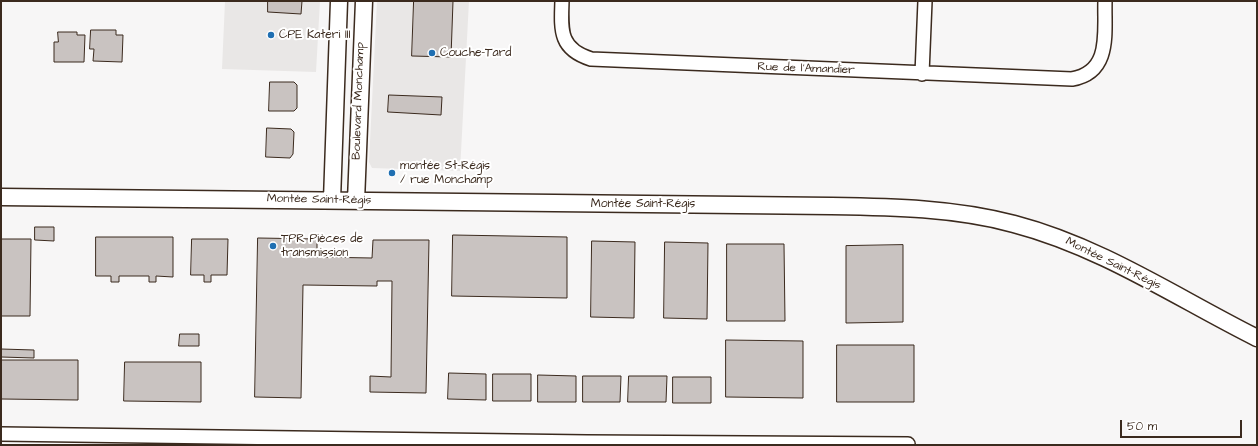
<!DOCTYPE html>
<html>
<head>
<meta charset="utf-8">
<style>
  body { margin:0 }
  #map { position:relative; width:1258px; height:446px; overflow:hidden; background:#f7f6f6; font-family:"Architects Daughter",sans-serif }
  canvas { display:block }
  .frame { position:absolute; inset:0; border:2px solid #3b2a1e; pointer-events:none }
  .scale { position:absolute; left:1120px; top:420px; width:122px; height:18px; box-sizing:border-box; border:2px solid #3b2a1e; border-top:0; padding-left:5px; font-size:12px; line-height:14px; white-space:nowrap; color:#3b2a1e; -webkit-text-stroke:3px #fff; paint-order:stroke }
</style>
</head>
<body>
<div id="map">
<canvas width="1258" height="446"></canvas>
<div class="frame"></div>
<div class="scale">50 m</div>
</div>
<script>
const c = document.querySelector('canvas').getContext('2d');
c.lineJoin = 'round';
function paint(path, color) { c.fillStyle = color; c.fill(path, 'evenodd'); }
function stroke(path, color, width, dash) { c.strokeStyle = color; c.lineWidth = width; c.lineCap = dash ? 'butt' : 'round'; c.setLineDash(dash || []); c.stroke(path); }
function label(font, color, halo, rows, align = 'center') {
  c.font = font + ' "Architects Daughter",sans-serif'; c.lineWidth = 4; c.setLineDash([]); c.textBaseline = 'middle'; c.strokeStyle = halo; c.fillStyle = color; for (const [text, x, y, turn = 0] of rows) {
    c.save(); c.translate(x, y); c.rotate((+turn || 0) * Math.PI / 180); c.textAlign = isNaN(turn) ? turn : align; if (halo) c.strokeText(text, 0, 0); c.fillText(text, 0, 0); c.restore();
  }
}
paint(new Path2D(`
  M225 1H320L316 72 222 69Z
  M377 1H469L460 171 372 168 369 162Z`), '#e9e7e6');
const building = new Path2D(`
  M268 1H302L301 14 268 12Z
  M414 1H453L451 57 412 56Z
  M91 30H116V35H123L122 62 93 61 94 49H90Z
  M58 32H77V35H85L84 62H54V42H58Z
  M270 82H294L297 85V108L294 111H269Z
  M389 95 442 97 441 115 388 112Z
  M267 128 291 129 294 132 293 154 290 158 266 157Z
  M35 227H54V241L35 240Z
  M453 235 567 237V298L452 296Z
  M96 237H173V277L156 276V282H149V276H119V282H111V276H96Z
  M258 238 317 239V257L372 258 373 240H429L426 393 370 392V376L391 377 392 281H377V286L303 285 301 398 255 397Z
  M1 239H31L30 316H1Z
  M192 239H228L227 275H211V282H204V275H191Z
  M592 241 635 242 634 318 591 317Z
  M665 242 708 243 707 319 664 318Z
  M727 244H784L785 321H727Z
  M903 245V322L846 323V246Z
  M180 334H199V346H179Z
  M726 340 803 341V398L726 397Z
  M837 345H914V402H837Z
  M1 349 34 350V358L1 357Z
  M1 360H78V400L1 399Z
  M125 362H201V402L124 401Z
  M449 373 486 374V400L448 399Z
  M493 374H531V401H493Z
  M538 375 576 376V402H538Z
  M583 376H621L620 402H583Z
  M629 376H667L666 402H628Z
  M673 377H711V403H673Z`);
paint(building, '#c9c3c1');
stroke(building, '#3b2a1e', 1);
const minor = new Path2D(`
  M562 1C561 30 559 49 591 59L1072 79C1112 72 1104 32 1105 1
  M922 74 925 1
  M1 434 587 442 908 444`);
const tertiary = new Path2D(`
  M1 197 831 206C892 207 955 208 1014 224 1102 247 1177 298 1257 338
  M332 200 339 1
  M356 201 364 1`);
stroke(minor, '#3b2a1e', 16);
stroke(tertiary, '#3b2a1e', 19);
stroke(minor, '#fff', 13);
stroke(tertiary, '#fff', 16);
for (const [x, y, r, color] of [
  [271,35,4,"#1f6fb2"],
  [432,53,4,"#1f6fb2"],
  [392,173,4,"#1f6fb2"],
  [273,246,4,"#1f6fb2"]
]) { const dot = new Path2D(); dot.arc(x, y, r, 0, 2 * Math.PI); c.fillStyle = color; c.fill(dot); stroke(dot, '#fff', 1.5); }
label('12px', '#3b2a1e', '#fff', [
  ["CPE Kateri III",279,35],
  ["Couche-Tard",440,53],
  ["montée St-Régis",400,166],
  ["/ rue Monchamp",400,180],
  ["TPR Pièces de",281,239],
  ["transmission",281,253]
], 'left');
label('12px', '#3b2a1e', '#fff', [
  ["Rue de l'Amandier",806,69,2],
  ["Boulevard Monchamp",359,101,-88],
  ["Montée Saint-Régis",319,200,1],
  ["Montée Saint-Régis",643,204],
  ["Montée Saint-Régis",1113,264,26]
]);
</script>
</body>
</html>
